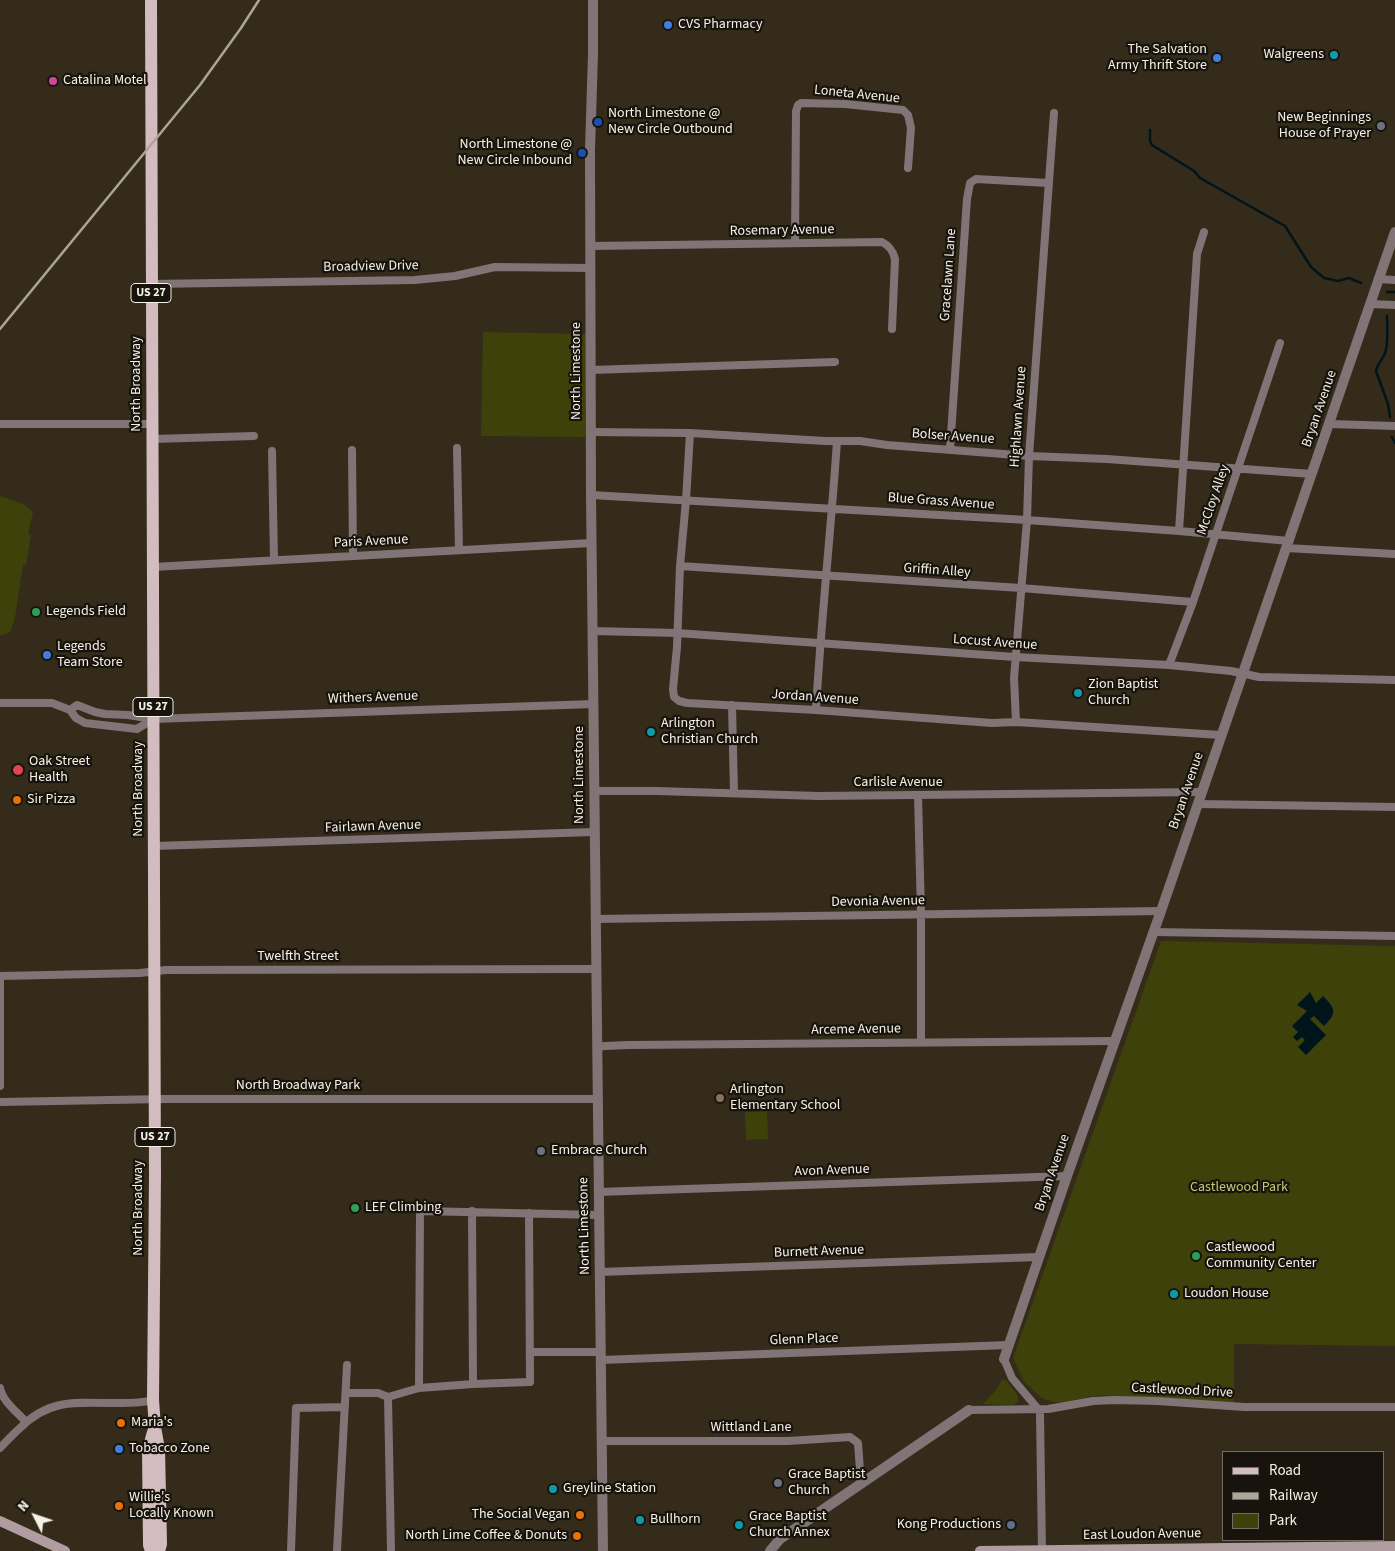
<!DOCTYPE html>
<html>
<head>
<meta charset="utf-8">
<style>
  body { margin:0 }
  #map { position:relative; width:1395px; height:1551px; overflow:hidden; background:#342b1a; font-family:"Source Sans 3",sans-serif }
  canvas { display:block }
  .legend { position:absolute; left:1222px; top:1451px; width:162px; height:90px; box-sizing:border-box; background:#18140d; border:1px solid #716c64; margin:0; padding:6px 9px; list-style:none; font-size:15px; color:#f6f1e6 }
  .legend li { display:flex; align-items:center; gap:10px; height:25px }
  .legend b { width:25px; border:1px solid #716c64 }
  .north { position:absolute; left:10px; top:1491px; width:50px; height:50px; -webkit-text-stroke:4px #18140d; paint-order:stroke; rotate:311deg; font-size:14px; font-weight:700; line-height:20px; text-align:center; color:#f6f1e6 }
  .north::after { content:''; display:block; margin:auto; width:18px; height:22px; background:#f6f1e6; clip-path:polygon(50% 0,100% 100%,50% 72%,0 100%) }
</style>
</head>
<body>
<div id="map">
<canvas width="1395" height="1551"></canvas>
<ul class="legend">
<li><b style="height:6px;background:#d3bcbf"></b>Road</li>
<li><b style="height:6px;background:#aba598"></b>Railway</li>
<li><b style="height:14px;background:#3f410a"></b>Park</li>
</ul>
<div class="north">N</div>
</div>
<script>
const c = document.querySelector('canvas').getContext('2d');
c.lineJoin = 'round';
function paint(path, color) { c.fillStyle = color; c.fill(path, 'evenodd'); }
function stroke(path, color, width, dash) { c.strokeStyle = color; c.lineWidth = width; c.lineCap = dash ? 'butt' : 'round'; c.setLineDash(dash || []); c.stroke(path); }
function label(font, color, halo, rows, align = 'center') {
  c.font = font + ' "Source Sans 3",sans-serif'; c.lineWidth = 4.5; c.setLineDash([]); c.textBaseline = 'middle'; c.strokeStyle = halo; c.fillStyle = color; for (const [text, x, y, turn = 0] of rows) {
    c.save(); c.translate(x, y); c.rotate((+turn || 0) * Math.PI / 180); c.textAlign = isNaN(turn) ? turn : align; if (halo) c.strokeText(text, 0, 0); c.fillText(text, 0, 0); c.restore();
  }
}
paint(new Path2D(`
  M483 332 587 334 585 437 481 436Z
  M0 496 23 504 33 512 28 534 31 535 26 565 23 564 15 618 10 632 0 636Z
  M1161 941 1395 946V1346L1234 1344V1404L1100 1395 1064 1402H1053L1042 1398 1024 1382 1013 1358Z
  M767 1111 768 1139 746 1140 745 1112Z
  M1002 1379 1007 1381 1018 1396V1402L1013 1405 983 1404 996 1390Z`), '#3f410a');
paint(new Path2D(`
  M1310 992 1316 1003 1323 996C1336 1009 1337 1013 1324 1026L1314 1016 1310 1019 1326 1035 1306 1055 1298 1047 1305 1040 1302 1037 1297 1041 1293 1037 1298 1032 1292 1026 1307 1011 1297 1005Z`), '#00151b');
stroke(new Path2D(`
  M1150 130V141L1152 145 1194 171 1200 178 1285 226 1311 267 1324 278 1338 281 1349 278 1361 283
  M1387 292H1395
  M1387 316C1387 327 1389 342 1385 353 1383 359 1377 364 1376 371L1388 404 1390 417
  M1392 437 1395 443`), '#00151b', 2.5);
stroke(new Path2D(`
  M795 243 796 111 798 105 801 103 845 104 903 110 908 115 911 128 908 168
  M591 246 882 242C890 246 893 251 895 259L892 329
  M1378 279 1395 280
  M151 284 415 280 455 276 495 267 591 268
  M1370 304 1395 305
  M591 370 835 362
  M0 424H153
  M1330 424 1395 426
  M591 432 690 433 825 441H860L887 445 1029 456 1107 459 1312 474
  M690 433 686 500 680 566 677 647 673 689 674 697 679 701 687 703 816 710 992 723 1016 722 1221 735
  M153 439 254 436
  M457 448 459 550
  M950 449 967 199 970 183 976 179 1048 183
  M352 450 353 556
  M272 451 274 560
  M591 495 1027 520 1179 531 1289 541
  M1179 531 1197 254 1204 232
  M1286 548 1395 554
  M680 566 1021 588 1193 602
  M153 567 591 543
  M592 631 677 633 1015 657 1169 665 1231 671 1259 677 1395 680
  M1169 665 1193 602 1280 343
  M0 703H52L70 710 76 718 85 723 137 729 153 719
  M732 705 734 793
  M70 710 77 705 95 712 105 714 128 715 153 719 594 704
  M816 710C821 620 831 531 837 441
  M1016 722 1014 678 1027 520 1029 456 1054 113
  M594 791H657L818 796 1202 792
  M918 795 921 914V1042
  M1198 804 1395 807
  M154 846 594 832
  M595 919 1161 911
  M1154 932 1395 936
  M0 976 140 973 166 970 597 969
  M598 1047 605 1046 628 1045 1114 1041
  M0 1086V976
  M0 1102 165 1099H597
  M598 1192 1067 1176
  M472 1211 473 1384
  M529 1213 530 1382 473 1384 419 1388 420 1211 599 1215
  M599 1272 1039 1257
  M530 1352H601
  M1004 1359 1012 1378 1038 1409 1040 1413 1042 1551
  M601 1360 1008 1345
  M0 1388C3 1402 17 1412 26 1422
  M346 1393H378L388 1397 419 1388
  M388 1397 391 1551
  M969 1410 1048 1409 1093 1401 1113 1400 1158 1401 1244 1407H1395
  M601 1441H788L850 1437 858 1443 861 1484
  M0 1448C6 1442 12 1435 19 1429 46 1401 71 1402 108 1403 124 1403 138 1404 153 1400
  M291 1551 296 1408 345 1407
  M337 1551 347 1365`), '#807476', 8);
stroke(new Path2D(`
  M593 0V54L590 150 591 495 603 1551
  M1004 1359 1067 1176 1161 911 1395 232
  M770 1551 780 1539 969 1410`), '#807476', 10);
stroke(new Path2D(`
  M0 1521 65 1551
  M980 1551 1395 1546`), '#af9d9f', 10);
stroke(new Path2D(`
  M151 0 155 1174 153 1400 155 1427 159 1449 161 1544 159 1551
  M151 1551 149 1545 148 1450 153 1432`), '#d3bcbf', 12);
stroke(new Path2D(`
  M0 329 200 85 241 28 259 0`), '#aba598', 2.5);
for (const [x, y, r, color] of [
  [668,25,5,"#3f7fe0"],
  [1334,55,5,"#0f9aa8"],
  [1217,58,5,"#3f7fe0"],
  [53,81,5,"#d1479c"],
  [598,122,5,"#1a4fb4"],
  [1381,126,5,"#6b7280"],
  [582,153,5,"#1a4fb4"],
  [36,612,5,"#2e9e5b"],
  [47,655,5,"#3f7fe0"],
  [1078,693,5,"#0f9aa8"],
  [651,732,5,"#0f9aa8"],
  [18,770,6,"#e0444e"],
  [17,800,5,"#e8710a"],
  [720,1098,5,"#8d6e63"],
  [541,1151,5,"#6b7280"],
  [355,1208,5,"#2e9e5b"],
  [1196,1256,5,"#2e9e5b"],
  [1174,1294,5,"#0f9aa8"],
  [121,1423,5,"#e8710a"],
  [119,1449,5,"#3f7fe0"],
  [778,1483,5,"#6b7280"],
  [553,1489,5,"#0f9aa8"],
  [119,1506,5,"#e8710a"],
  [580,1515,5,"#e8710a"],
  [640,1520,5,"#0f9aa8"],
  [739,1525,5,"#0f9aa8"],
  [1011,1525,5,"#5c6f8a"],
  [577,1536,5,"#e8710a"]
]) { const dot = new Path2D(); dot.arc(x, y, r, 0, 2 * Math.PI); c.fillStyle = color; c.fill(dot); stroke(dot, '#18140d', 2); }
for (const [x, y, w] of [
  [151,293,40],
  [153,707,40],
  [155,1137,40]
]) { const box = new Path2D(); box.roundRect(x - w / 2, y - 9.5, w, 19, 4); c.fillStyle = '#18140d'; c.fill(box); stroke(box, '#f6f1e6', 1); }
label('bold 12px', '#f6f1e6', null, [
  ["US 27",151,293],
  ["US 27",153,707],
  ["US 27",155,1137]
]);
label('14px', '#f6f1e6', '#18140d', [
  ["CVS Pharmacy",678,25],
  ["The Salvation",1207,50,"right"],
  ["Army Thrift Store",1207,66,"right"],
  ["Walgreens",1324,55,"right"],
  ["Catalina Motel",63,81],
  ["North Limestone @",608,114],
  ["New Circle Outbound",608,130],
  ["New Beginnings",1371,118,"right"],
  ["House of Prayer",1371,134,"right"],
  ["North Limestone @",572,145,"right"],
  ["New Circle Inbound",572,161,"right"],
  ["Legends Field",46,612],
  ["Legends",57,647],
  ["Team Store",57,663],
  ["Zion Baptist",1088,685],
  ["Church",1088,701],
  ["Arlington",661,724],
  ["Christian Church",661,740],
  ["Oak Street",29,762],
  ["Health",29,778],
  ["Sir Pizza",27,800],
  ["Arlington",730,1090],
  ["Elementary School",730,1106],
  ["Embrace Church",551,1151],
  ["LEF Climbing",365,1208],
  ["Castlewood",1206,1248],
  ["Community Center",1206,1264],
  ["Loudon House",1184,1294],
  ["Maria's",131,1423],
  ["Tobacco Zone",129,1449],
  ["Grace Baptist",788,1475],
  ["Church",788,1491],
  ["Greyline Station",563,1489],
  ["Willie's",129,1498],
  ["Locally Known",129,1514],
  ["The Social Vegan",570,1515,"right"],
  ["Grace Baptist",749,1517],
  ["Church Annex",749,1533],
  ["Bullhorn",650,1520],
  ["Kong Productions",1001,1525,"right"],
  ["North Lime Coffee & Donuts",567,1536,"right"]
], 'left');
label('14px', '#f6f1e6', '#18140d', [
  ["Loneta Avenue",857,95,6],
  ["Rosemary Avenue",782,231,-1],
  ["Broadview Drive",371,267,-1],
  ["Gracelawn Lane",949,275,-86],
  ["North Limestone",577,371,-90],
  ["North Broadway",137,384,-90],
  ["Bryan Avenue",1320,409,-71],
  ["Highlawn Avenue",1019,417,-86],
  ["Bolser Avenue",953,437,4],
  ["McCloy Alley",1214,500,-71],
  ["Blue Grass Avenue",941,502,4],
  ["Paris Avenue",371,542,-3],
  ["Griffin Alley",937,571,4],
  ["Locust Avenue",995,643,4],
  ["Withers Avenue",373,698,-2],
  ["Jordan Avenue",815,698,4],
  ["North Limestone",580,775,-90],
  ["Carlisle Avenue",898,783],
  ["North Broadway",139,789,-90],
  ["Bryan Avenue",1187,791,-71],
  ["Fairlawn Avenue",373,827,-2],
  ["Devonia Avenue",878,902,-1],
  ["Twelfth Street",298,957],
  ["Arceme Avenue",856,1030,-1],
  ["North Broadway Park",298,1086],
  ["Avon Avenue",832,1171,-2],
  ["Bryan Avenue",1053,1173,-71],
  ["North Broadway",139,1208,-90],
  ["North Limestone",585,1226,-91],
  ["Burnett Avenue",819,1252,-2],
  ["Glenn Place",804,1340,-2],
  ["Castlewood Drive",1182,1391,3],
  ["Wittland Lane",751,1428],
  ["East Loudon Avenue",1142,1535,-1]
]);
label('14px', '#c4c972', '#18140d', [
  ["Castlewood Park",1239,1188]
]);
</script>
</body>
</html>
